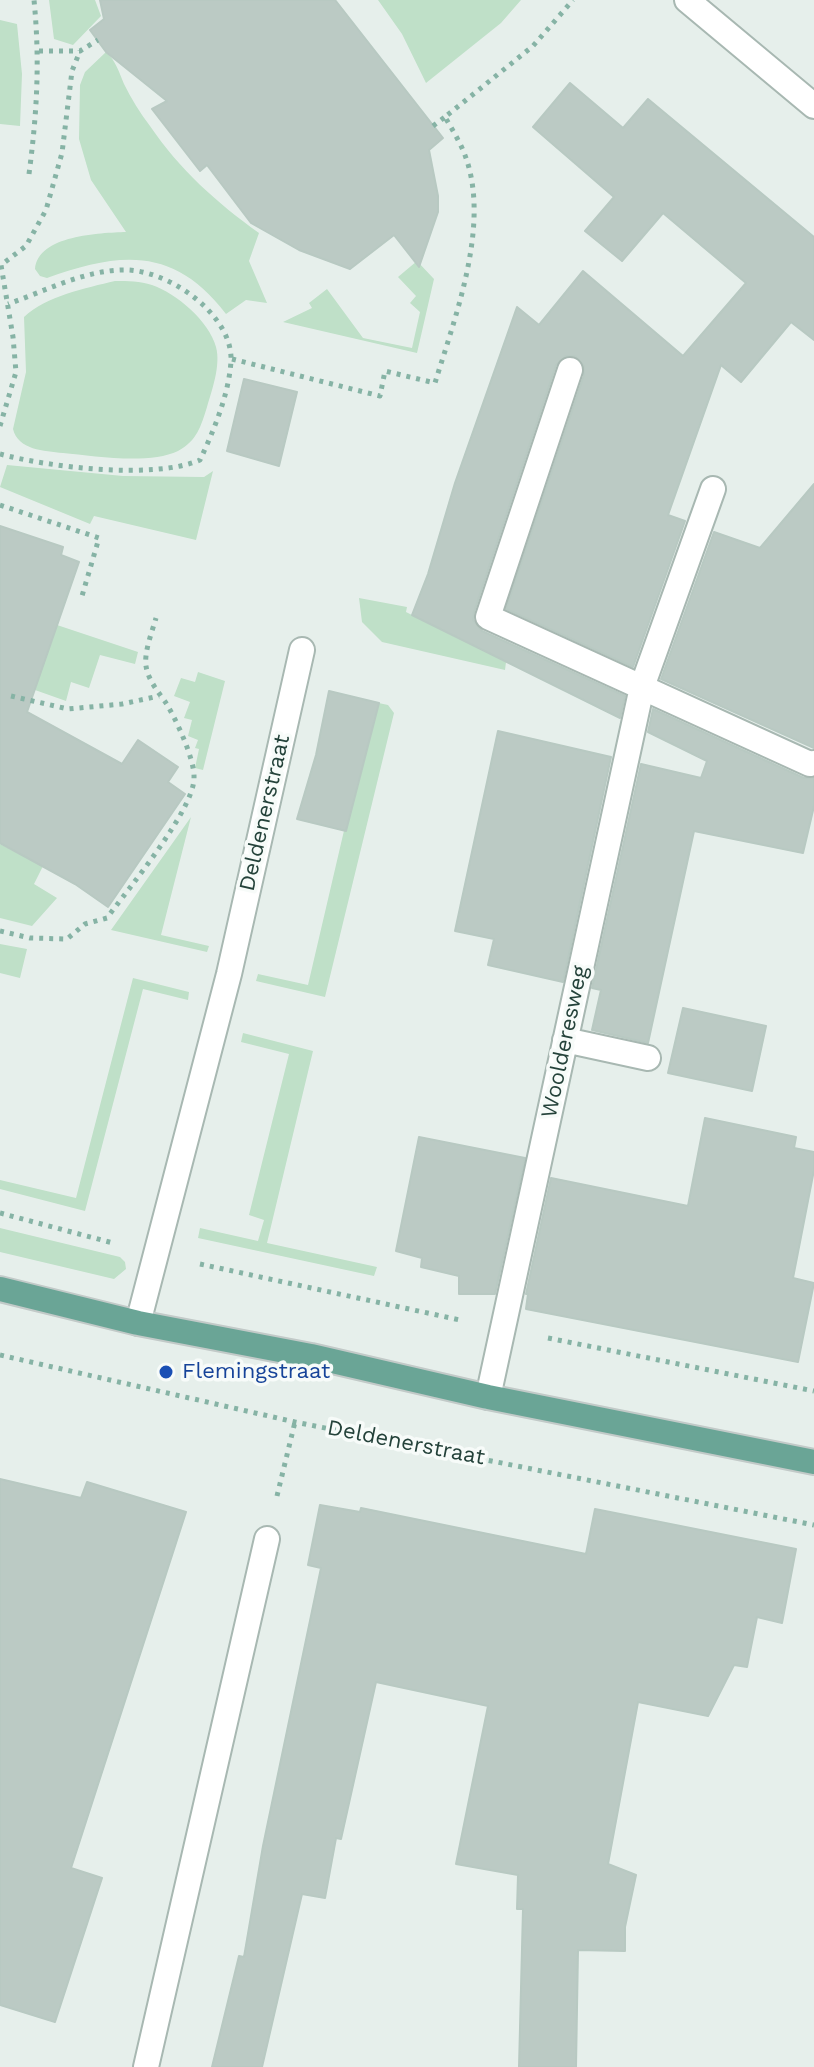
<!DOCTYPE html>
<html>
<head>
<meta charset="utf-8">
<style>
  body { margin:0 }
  canvas { display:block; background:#e6efeb }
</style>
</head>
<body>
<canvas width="814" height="2067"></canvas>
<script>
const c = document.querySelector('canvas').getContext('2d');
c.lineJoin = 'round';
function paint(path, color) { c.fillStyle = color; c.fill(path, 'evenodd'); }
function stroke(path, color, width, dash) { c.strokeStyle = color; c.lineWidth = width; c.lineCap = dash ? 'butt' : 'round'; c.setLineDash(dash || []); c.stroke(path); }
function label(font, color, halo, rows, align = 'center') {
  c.font = font + ' "Work Sans",sans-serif'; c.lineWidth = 7; c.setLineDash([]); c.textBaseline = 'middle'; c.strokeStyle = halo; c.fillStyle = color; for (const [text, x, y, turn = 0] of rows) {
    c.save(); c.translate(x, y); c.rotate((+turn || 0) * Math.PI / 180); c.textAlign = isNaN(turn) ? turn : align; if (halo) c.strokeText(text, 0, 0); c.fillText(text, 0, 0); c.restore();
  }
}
paint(new Path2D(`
  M49 0H95L101 16 73 45 54 39Z
  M378 0H521L501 23 426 83 402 34Z
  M0 20 17 24 22 74 20 126 0 124Z
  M106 52C116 61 119 72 124 84 131 98 140 113 150 126 180 170 216 202 259 233L249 261 267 303 246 300 226 314C174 246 120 252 47 278L40 276 35 269C38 235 100 233 126 232L91 180 79 139 80 85 85 72Z
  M417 261 434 279 417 353 283 322 312 308 309 303 327 289 363 338 412 348 420 312 410 303 416 296 398 277Z
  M115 281C128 281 140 281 152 285 176 293 209 321 216 347 221 365 212 390 207 407 201 426 197 441 178 451 149 465 94 456 63 453 44 451 18 450 13 429L26 372 24 317C46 296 86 288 115 281Z
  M7 465 123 476 204 477 213 471 196 540 94 516 90 524 0 487Z
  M359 598 407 607 406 612 506 662 505 670 382 642 362 622Z
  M57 625 138 652 135 664 100 655 89 688 71 682 66 701 35 690Z
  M198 672 225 681 203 770 195 768 199 749 195 748 198 740 188 736 192 720 184 718 190 702 174 696 181 678 195 682Z
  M374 702 388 705 394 713 325 997 256 981 258 974 308 985Z
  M191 817 161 935 209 946 207 952 111 930Z
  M0 844 43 866 34 884 57 898 32 926 0 918Z
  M0 944 27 949 20 978 0 973Z
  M133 978 189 992 188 1000 143 989 85 1211 0 1189V1180L76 1198Z
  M243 1033 313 1051 267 1243 377 1267 374 1276 198 1238 200 1228 258 1241 264 1220 249 1215 289 1054 241 1042Z
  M0 1228 120 1257 125 1262 126 1269 114 1279 0 1252Z`), '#bfe0c8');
const building = new Path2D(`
  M100 0H335L443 138 429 150 438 196V212L419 267 394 235 350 269 299 250 251 223 207 165 200 171 152 109 167 101 106 52 90 30 104 19Z
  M570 83 623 128 648 99 814 237V340L791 322 741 382 721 365 668 515 685 521 633 667 506 609 584 375V366L575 356H566L556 365 474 612 473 620 482 631 625 696 620 718 412 615 428 574 455 483 517 307 539 325 583 271 683 356 746 283 663 213 622 261 585 231 614 197 533 127Z
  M244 379 297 392 279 466 227 451Z
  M814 484V748L661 679 714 532 760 548Z
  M0 526 63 547 61 555 79 562 27 712 122 764 138 740 178 767 168 782 185 794 108 907 75 884 0 843Z
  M329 691 379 703 346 831 297 819 316 755Z
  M653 709 804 778H814V806L803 853 694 831 648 1043 592 1030 601 990 592 988 641 764 701 778 707 761 648 732Z
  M498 731 611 757 563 982 488 965 494 939 455 931Z
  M683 1008 766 1026 752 1091 668 1073Z
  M705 1118 796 1137 794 1148 814 1152V1170L793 1278 814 1283 798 1362 526 1309 528 1294H526L551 1178 688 1206Z
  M419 1137 525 1158 495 1294H459V1276L421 1267 422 1258 396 1251Z
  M0 1479 81 1498 87 1482 186 1512 71 1868 102 1878 55 2022 0 2005Z
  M320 1505 360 1512 361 1508 586 1554 595 1509 796 1549 782 1623 757 1617 747 1667 734 1665 708 1716 638 1702 608 1864 636 1875 625 1927V1951L578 1950 576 2067H519L523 1909H517L518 1875 456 1864 488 1706 376 1682 341 1839 336 1838 325 1898 302 1894 262 2067H212L239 1956 244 1957 263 1846 321 1568 308 1565Z`);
paint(building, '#bbcac4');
stroke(building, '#b8c9c2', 2);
const minor = new Path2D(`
  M687 0 814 106
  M570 370 488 617 810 764 814 763
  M565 1040 648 1058
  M138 1323 229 974 302 650
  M488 1397 642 687 713 489
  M146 2067 267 1539`);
const major = new Path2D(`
  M0 1289 138 1323 311 1356 488 1397 814 1462`);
stroke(minor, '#a8b8b2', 28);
stroke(major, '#c2cac8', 28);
stroke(new Path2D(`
  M39 51H80L98 40
  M433 126 445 117
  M29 174C37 113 40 61 34 0
  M232 359 380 396 385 371 435 383C455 317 489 229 467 161 462 145 453 131 445 117L533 46 573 0
  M0 426 16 372 13 337 1 265 26 246 46 210 62 153 72 71 80 51
  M0 454C48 467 154 480 200 460 214 430 229 394 231 361 233 314 167 269 124 270 85 270 45 291 8 304
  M0 505 99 538 82 596
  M11 696 68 709 122 704 159 696
  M0 931 30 938 67 939 85 924 107 918C128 889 194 810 194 778 195 760 176 719 166 703 159 693 148 680 146 666 144 652 152 632 156 618
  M0 1213 113 1243
  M200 1264 460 1320
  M548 1338 814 1391
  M0 1355 295 1422 814 1525
  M277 1496 295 1422`), '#86b3a5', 5, [4, 6]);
stroke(minor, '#fff', 24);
stroke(major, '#6aa596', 24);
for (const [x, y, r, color] of [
  [166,1372,8,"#1a4fb4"]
]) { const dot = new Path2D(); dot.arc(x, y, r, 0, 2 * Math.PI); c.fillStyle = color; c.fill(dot); stroke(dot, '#f7fbf9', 3); }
label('22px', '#24423a', '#f7fbf9', [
  ["Deldenerstraat",265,813,-77],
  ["Woolderesweg",565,1042,-78],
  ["Deldenerstraat",406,1443,11]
]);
label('22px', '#164399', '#f7fbf9', [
  ["Flemingstraat",182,1372]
], 'left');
</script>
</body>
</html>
